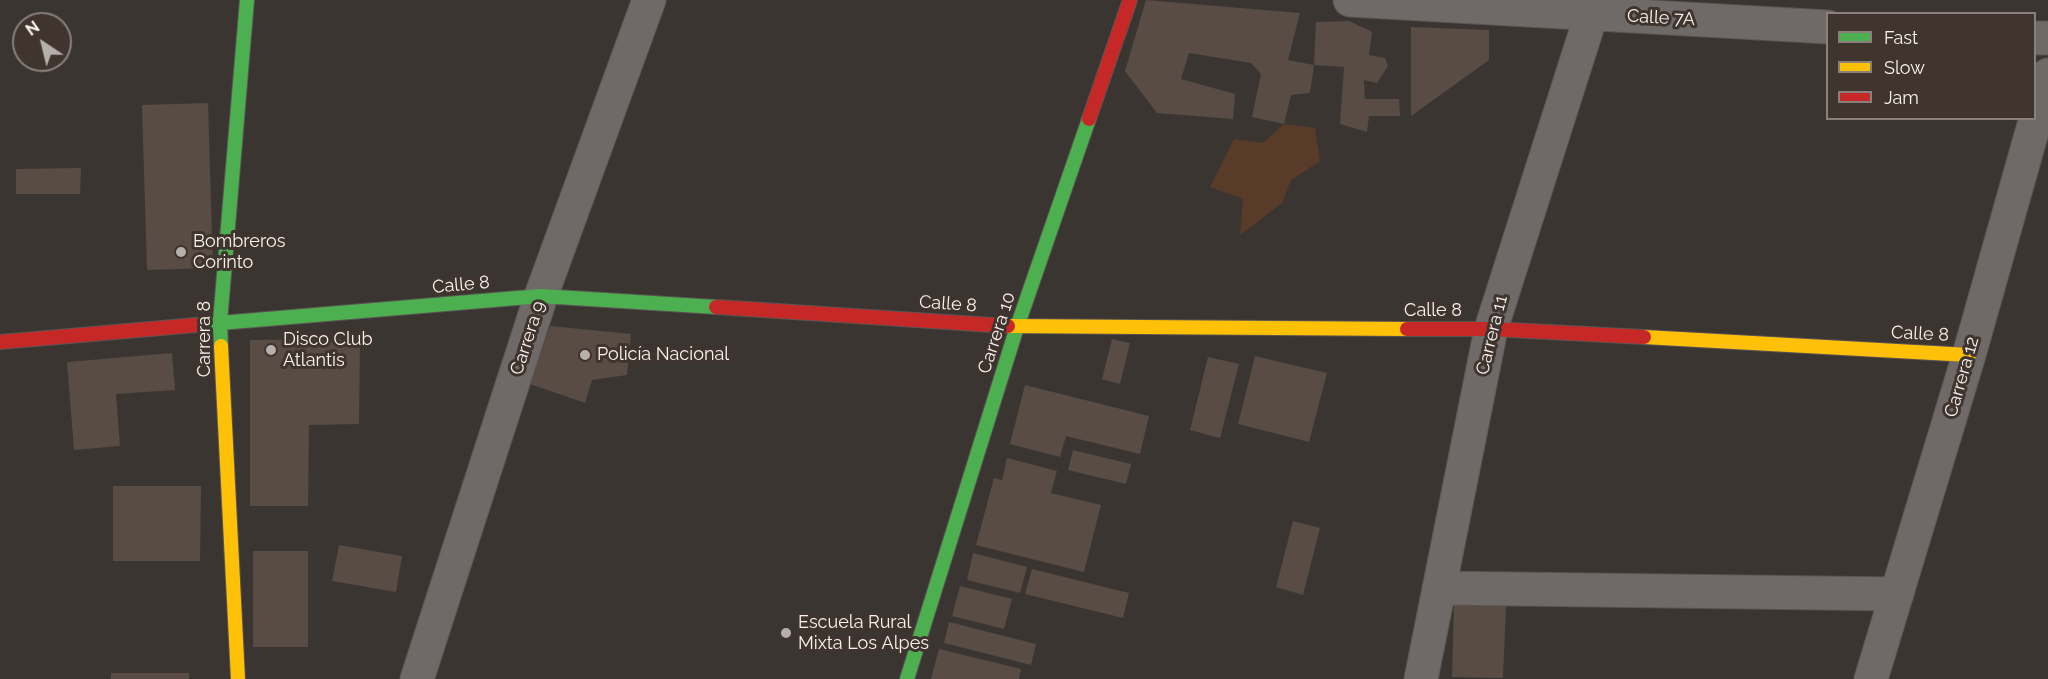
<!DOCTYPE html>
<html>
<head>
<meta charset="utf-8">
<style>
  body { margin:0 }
  #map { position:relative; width:2048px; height:679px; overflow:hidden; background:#3b3532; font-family:Raleway,sans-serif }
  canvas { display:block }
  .legend { position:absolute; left:1826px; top:12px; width:210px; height:108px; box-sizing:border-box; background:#3f342e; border:2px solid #89807b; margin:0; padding:8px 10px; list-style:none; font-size:18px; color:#f9f2ee }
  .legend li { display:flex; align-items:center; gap:12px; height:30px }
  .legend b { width:30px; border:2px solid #89807b }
  .north { position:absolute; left:12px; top:12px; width:60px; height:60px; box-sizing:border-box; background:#3f342e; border:2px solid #89807b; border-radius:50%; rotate:325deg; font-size:16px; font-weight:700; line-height:24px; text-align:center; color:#f9f2ee }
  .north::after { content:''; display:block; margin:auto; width:21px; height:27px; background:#b6b0ac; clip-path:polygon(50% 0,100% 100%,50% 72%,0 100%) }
</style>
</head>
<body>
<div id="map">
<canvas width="2048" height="679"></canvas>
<ul class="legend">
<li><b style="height:8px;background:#4caf50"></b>Fast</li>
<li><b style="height:8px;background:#ffc107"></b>Slow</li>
<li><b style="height:8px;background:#c62828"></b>Jam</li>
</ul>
<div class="north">N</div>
</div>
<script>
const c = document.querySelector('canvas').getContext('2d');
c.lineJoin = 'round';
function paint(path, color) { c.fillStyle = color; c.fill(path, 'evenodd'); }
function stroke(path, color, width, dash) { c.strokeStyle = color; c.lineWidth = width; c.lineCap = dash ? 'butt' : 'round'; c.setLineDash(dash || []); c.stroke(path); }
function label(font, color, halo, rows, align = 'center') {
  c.font = font + ' Raleway,sans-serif'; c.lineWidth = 6; c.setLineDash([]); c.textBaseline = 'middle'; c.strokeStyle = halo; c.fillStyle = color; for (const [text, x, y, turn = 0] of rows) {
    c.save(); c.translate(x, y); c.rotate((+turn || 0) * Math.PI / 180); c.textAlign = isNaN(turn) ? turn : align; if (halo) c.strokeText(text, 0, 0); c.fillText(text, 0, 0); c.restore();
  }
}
paint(new Path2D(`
  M1284 124 1315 128 1320 161 1291 180 1282 203 1240 235 1243 199 1210 187 1234 139 1263 143Z`), '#593b29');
paint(new Path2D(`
  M1146 0 1300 13 1288 60 1314 65 1310 93 1291 95 1284 124 1252 117 1261 74 1251 63 1189 53 1181 79 1235 94 1233 119 1157 113 1125 71Z
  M1349 21 1372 32 1369 55 1385 58 1388 66 1377 83 1364 80 1365 99H1399L1400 116H1369L1367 132 1340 124 1344 67 1314 65 1316 22Z
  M1411 27 1489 30V60L1411 116Z
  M208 103 213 268 147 270 142 105Z
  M81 168 80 194H16V169Z
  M550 326 631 334 627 375 592 380 585 403 530 384Z
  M360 339 359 424 309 425 308 506H250V340Z
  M1112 339 1130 343 1120 384 1102 379Z
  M172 353 175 390 116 394 120 446 74 450 67 362Z
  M1255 356 1327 373 1309 442 1238 424Z
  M1208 357 1239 364 1220 438 1190 430Z
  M1025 385 1149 416 1140 454 1066 436 1060 457 1010 444Z
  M1073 450 1131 464 1126 484 1068 470Z
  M1007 458 1057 471 1051 493 1101 505 1084 572 976 545 994 478 1002 480Z
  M113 486H201L200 561H113Z
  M1293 521 1320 528 1303 595 1276 587Z
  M339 545 402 556 396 592 332 581Z
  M253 551H308V647H253Z
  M973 553 1027 567 1020 593 967 580Z
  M1032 569 1129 593 1123 618 1025 594Z
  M960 586 1012 599 1004 629 952 616Z
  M1454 603 1506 605 1503 678 1452 677Z
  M949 622 1036 644 1031 665 944 643Z
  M939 649 1021 669 1019 679H931Z
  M111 673H189V679H111Z`), '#584c44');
const street = new Path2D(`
  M1350 0 1828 27
  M2034 38H2048
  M1439 588 1897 594
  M417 679 541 296 649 0
  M1421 679 1491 329 1596 0
  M1871 679 1969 355 2048 75`);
const fast = new Path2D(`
  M196 325 541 296 716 307
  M221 346 220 322 247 0
  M907 679 1017 327 1089 119`);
const slow = new Path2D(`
  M1008 326 1407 329
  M1644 337 1969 355
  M221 346 238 679`);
const jam = new Path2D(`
  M1089 119 1130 0
  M716 307 1008 326
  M1407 329H1491L1644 337
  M0 342 196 325`);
stroke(street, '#5a5451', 35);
stroke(fast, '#5a5451', 16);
stroke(slow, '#5a5451', 16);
stroke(jam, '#5a5451', 16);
stroke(street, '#6f6a68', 33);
stroke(fast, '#4caf50', 14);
stroke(slow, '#ffc107', 14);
stroke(jam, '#c62828', 14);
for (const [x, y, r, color] of [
  [181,252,6,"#b6b0ac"],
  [271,350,6,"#b6b0ac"],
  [585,355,6,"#b6b0ac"],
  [786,633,6,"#b6b0ac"]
]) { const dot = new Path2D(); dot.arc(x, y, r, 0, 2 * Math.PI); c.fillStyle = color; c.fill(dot); stroke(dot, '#3f342e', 2); }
label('18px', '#f9f2ee', '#3f342e', [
  ["Calle 7A",1661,18,3],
  ["Calle 8",461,285,-5],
  ["Calle 8",948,304,4],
  ["Calle 8",1433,311],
  ["Carrera 10",997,333,-72],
  ["Calle 8",1920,334,3],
  ["Carrera 11",1492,335,-76],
  ["Carrera 9",528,338,-72],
  ["Carrera 8",205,339,-90],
  ["Carrera 12",1962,377,-74]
]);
label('18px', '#f9f2ee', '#3f342e', [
  ["Bombreros",193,242],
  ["Corinto",193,263],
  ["Disco Club",283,340],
  ["Atlantis",283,361],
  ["Policía Nacional",597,355],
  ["Escuela Rural",798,623],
  ["Mixta Los Alpes",798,644]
], 'left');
</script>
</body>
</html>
